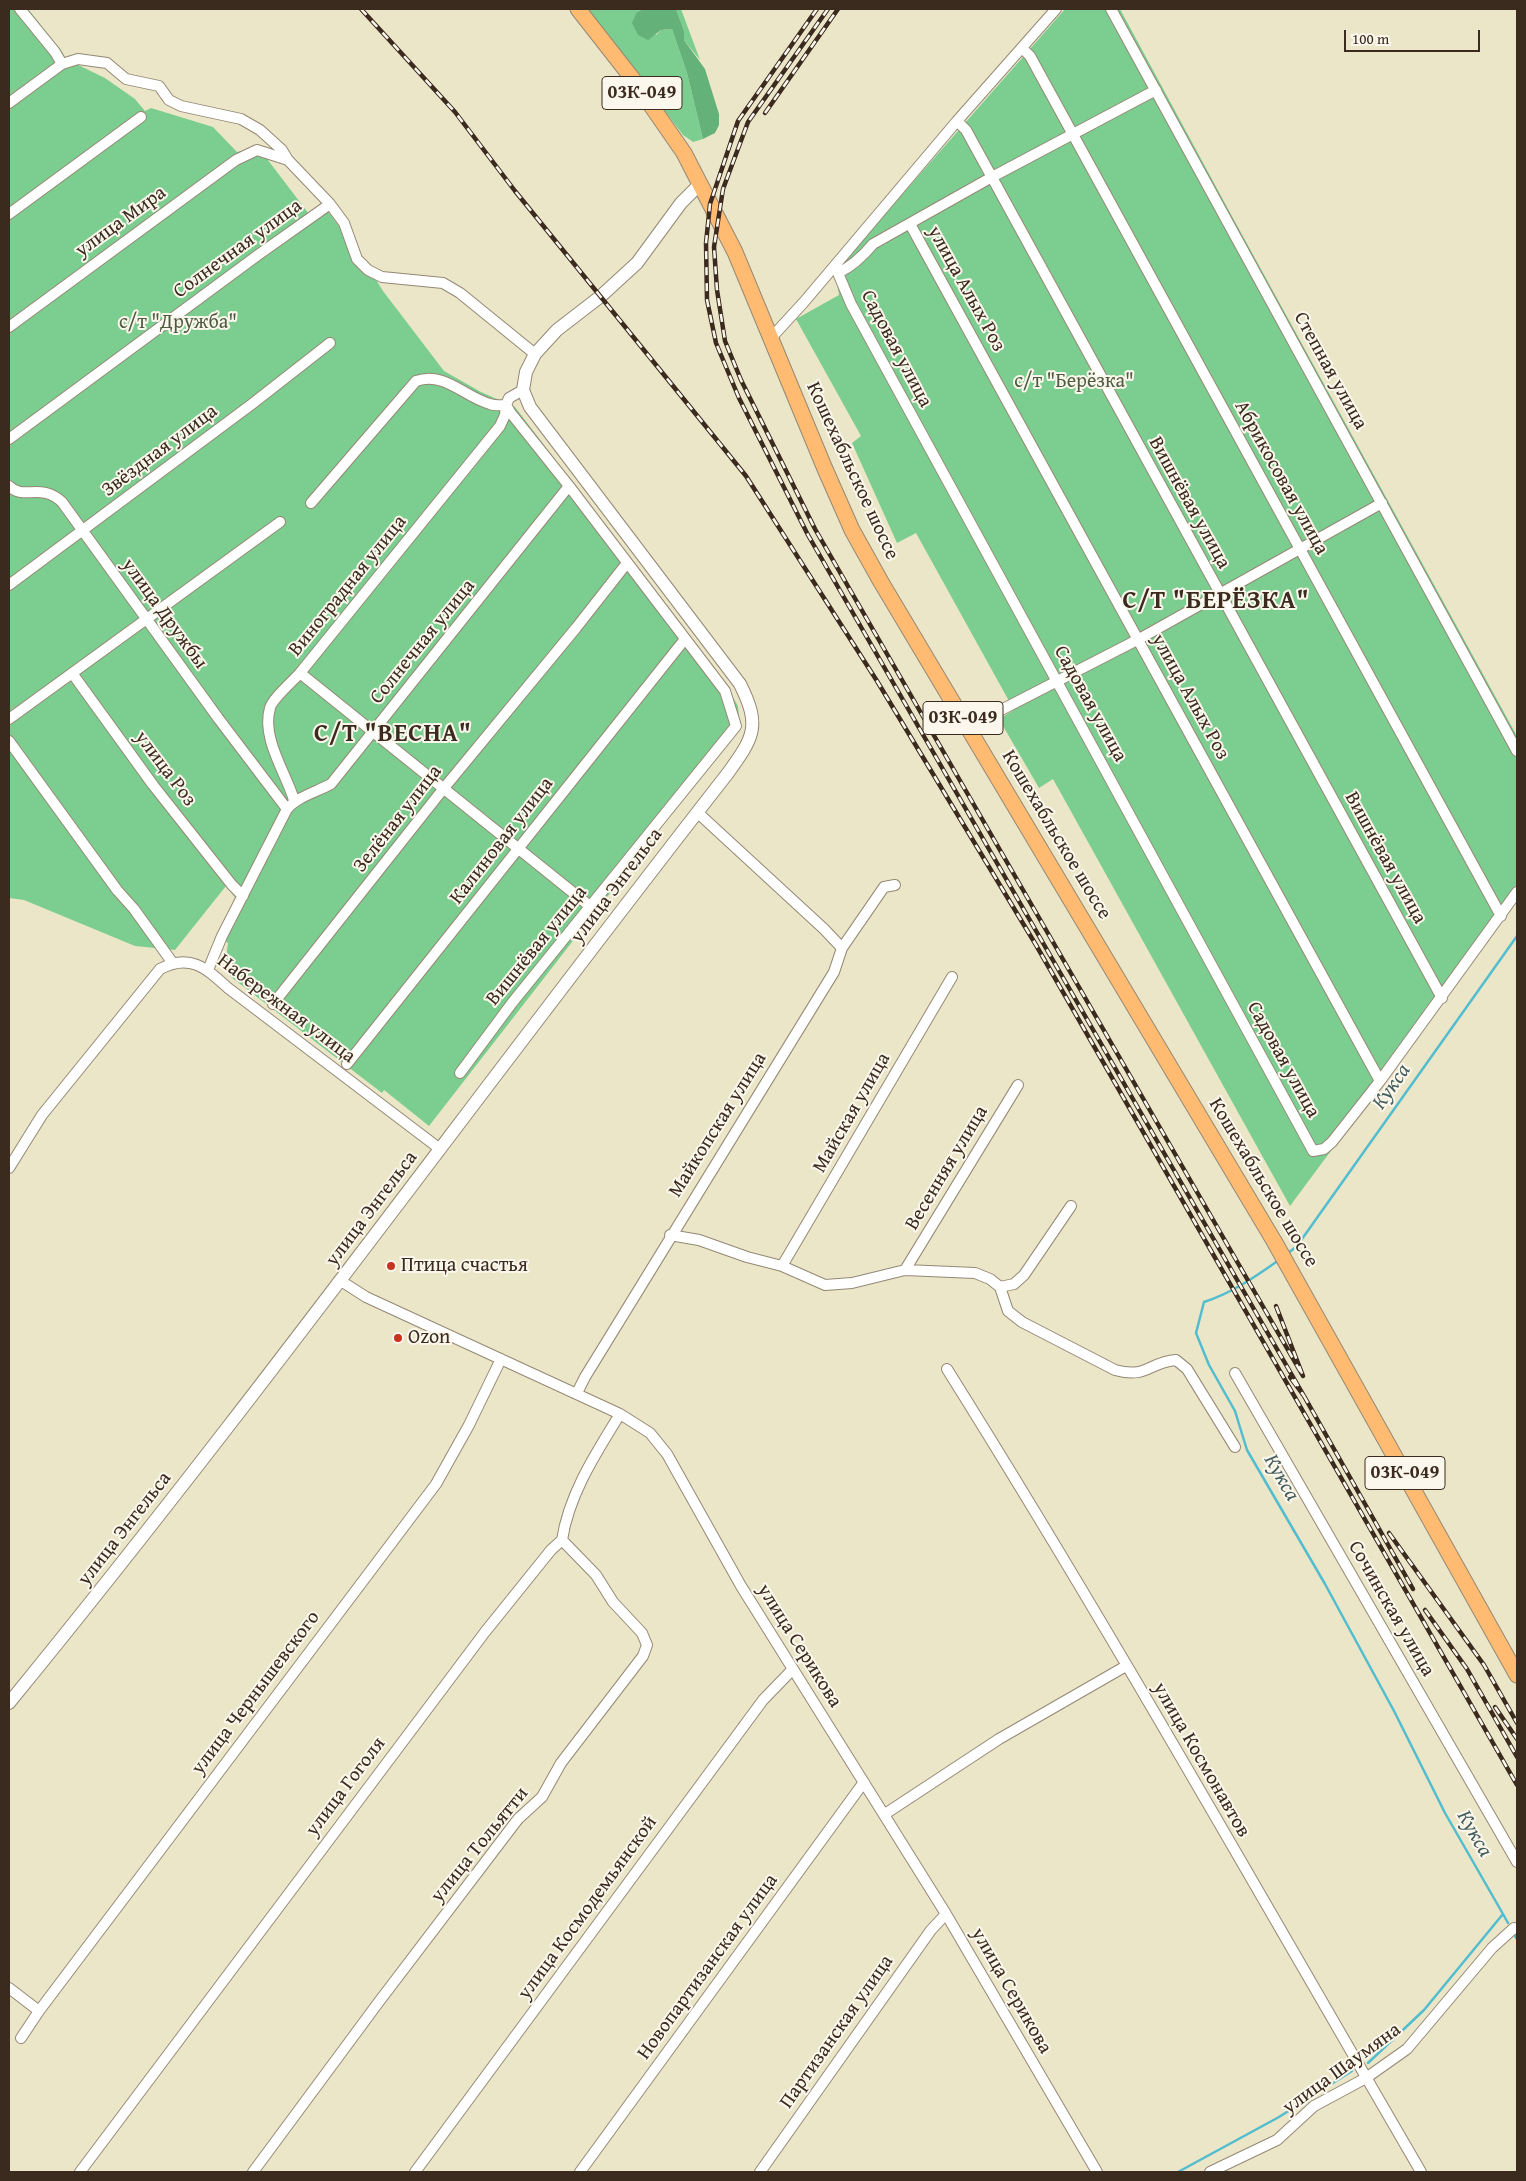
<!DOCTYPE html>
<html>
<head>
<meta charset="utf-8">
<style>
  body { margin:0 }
  #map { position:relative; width:1526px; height:2181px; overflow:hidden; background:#ece6c9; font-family:"Gentium Book Plus",serif }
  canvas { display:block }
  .frame { position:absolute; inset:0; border:10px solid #3b2a1e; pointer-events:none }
  .scale { position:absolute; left:1344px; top:30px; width:136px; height:22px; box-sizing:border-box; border:2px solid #3b2a1e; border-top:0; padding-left:6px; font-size:15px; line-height:18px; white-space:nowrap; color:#3b2a1e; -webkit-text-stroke:4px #fbf7ec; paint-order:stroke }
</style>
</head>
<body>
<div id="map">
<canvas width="1526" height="2181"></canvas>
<div class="frame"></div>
<div class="scale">100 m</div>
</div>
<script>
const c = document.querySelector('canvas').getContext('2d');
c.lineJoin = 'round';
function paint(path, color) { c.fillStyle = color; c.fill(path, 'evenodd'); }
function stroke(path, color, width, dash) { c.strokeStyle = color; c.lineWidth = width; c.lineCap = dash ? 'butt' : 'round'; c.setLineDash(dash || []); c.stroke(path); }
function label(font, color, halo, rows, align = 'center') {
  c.font = font + ' "Gentium Book Plus",serif'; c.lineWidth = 4; c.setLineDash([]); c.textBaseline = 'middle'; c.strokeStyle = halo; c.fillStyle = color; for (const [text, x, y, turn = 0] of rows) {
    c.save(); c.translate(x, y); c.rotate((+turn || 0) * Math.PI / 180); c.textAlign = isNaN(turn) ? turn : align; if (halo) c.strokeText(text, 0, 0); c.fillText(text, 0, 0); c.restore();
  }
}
paint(new Path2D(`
  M9 9H28L61 50 66 59 105 78 135 99 145 111 151 108 213 127 237 152 258 147 309 214 323 205 358 251 383 291 444 371 481 392 515 407 723 680 738 706 740 726 429 1126 384 1090 382 1093 231 977 225 964 228 943 218 937 236 899 226 886 175 950 135 946 24 900 9 898Z
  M587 9H643L637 12 656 35 661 30 672 29 687 73 703 139 693 142 683 135Z
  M676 9H681L700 60 684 40V31Z
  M1065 9H1120L1233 218 1517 736V900L1290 1206 1053 779 1039 788 999 719 1014 710 916 533 897 543 852 443 861 436 796 319 839 295 835 271Z`), '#7cce90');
paint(new Path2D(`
  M643 9H676L684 31V40L705 69 719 114V125L715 133 703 139 687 73 672 29 661 30 648 40 638 35 632 23 637 12Z`), '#65b17a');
stroke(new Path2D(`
  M1287 1254 1297 1246 1517 936
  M1279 1260C1255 1277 1232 1293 1204 1302L1196 1333 1209 1365 1235 1411 1247 1450 1325 1584 1394 1711 1445 1813 1503 1914 1424 2010 1368 2063
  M1503 1914 1508 1923
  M1515 1936 1517 1939
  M1178 2172 1279 2117 1352 2071`), '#52bdce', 2.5);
const minor = new Path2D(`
  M20 9 55 52 62 64 78 59 107 63 126 79 159 86 169 100 181 106 241 119 260 130 282 150 288 160 330 204 344 223 357 259 368 270 382 277 443 283 460 293 535 354
  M1111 9 1517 751
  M1022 48 1030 56 1501 916
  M9 103 62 64
  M957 121 966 130 1442 998
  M9 214 141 117
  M910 224 1380 1081
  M838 273 851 304 1313 1151 1324 1149 1332 1142 1380 1081 1517 892
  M838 273C853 266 863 256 873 244L992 177 1156 90
  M9 327 236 160 257 150 288 160
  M771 338 804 302 957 121 1056 9
  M9 439 258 255 330 204
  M9 486C24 501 40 482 62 502L218 718 287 809
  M9 585 252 404 330 343
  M72 673 153 785 232 885 243 896
  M300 673 591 907
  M9 719 280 522
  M968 727 1139 639 1382 503
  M9 741 117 890 134 909 172 962
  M294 800C286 773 261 738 270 708 272 699 293 681 300 673L500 426 505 415 506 405C501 405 495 406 490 404 464 397 445 371 416 381L311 503
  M697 812 824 929 842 948
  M208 970 222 936 287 809C297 797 316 792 331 784L569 486
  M273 1004 444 788 576 628 627 563
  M347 1064 685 639
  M460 1073 512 1003 736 726 725 691 569 486 510 412 506 405 509 398 523 390
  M9 1168 42 1115 160 969C190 953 206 968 228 988L440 1149
  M670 1235 699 1240 747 1257 782 1266 825 1285 852 1283 905 1270 975 1273 990 1279 1000 1287 1008 1311 1022 1322 1115 1370C1147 1379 1149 1362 1176 1360L1187 1369 1235 1447
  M782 1266 952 977
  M905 1270 1018 1085
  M341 1281 366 1297 620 1414 650 1433 667 1454 741 1586 946 1914 1097 2172
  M1000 1287 1014 1284 1024 1275 1071 1206
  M947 1369C1112 1632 1265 1904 1421 2172
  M1235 1373 1517 1862
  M577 1393 585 1377 834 972 842 948 884 887 895 885
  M885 1814 999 1739 1126 1666
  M9 1988 39 2011
  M21 2038 39 2011 436 1484 469 1425 501 1359
  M80 2172 485 1632 551 1550 562 1540C569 1494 596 1453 620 1414
  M253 2172 378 2003 518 1819 542 1797 561 1763 643 1656 647 1645 642 1633 613 1602 596 1575 562 1540
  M415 2172 763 1700 793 1669
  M580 2172 864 1782
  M760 2172 931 1930 946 1914
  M1210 2172 1277 2140 1314 2106 1366 2078 1407 2049 1492 1948 1514 1928 1517 1929`);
const tertiary = new Path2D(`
  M9 1703C257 1400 486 1082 728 773 754 737 761 726 740 684L530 407 523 390 526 372 535 354 557 330 601 296 637 263 681 203 700 184`);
const primary = new Path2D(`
  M578 9 632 78 684 153 735 252 825 469 852 530 881 582 1274 1241 1517 1675`);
stroke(minor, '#948874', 12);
stroke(tertiary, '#948874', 14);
stroke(primary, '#948874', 17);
stroke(minor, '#fff', 10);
stroke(tertiary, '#fff', 12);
stroke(primary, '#febb71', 15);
const rail = new Path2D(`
  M361 9 455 112 515 191 746 476 877 681 1036 945 1517 1785
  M817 9 738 121 710 204 706 243 707 300 716 343 739 398 808 535 1304 1396 1290 1377
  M828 9 748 122 723 189 714 247 717 290 725 341 741 380 815 529 1303 1376 1276 1306
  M765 113 838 9
  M1304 1396 1413 1589
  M1389 1533 1484 1665 1517 1723
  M1425 1610 1467 1669 1517 1757
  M1495 1707 1517 1739`);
stroke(rail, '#3b2a1e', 4.5);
stroke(rail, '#fbf7ec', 2.5, [8]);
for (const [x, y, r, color] of [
  [391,1266,5,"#c8321e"],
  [398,1338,5,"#c8321e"]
]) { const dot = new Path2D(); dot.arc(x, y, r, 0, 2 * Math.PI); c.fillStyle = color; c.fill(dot); stroke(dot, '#fbf7ec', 2); }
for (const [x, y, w] of [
  [642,93,80],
  [963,718,80],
  [1405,1473,80]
]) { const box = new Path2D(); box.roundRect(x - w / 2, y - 16.5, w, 33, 4); c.fillStyle = '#fbf7ec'; c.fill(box); stroke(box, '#3b2a1e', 1); }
label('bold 19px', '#3b2a1e', null, [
  ["03К-049",642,93],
  ["03К-049",963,718],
  ["03К-049",1405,1473]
]);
label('20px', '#3b2a1e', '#fbf7ec', [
  ["улица Мира",121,222,-36],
  ["Солнечная улица",238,249,-36],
  ["улица Алых Роз",966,289,61],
  ["Садовая улица",896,349,62],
  ["Степная улица",1330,371,61],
  ["Звёздная улица",160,451,-37],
  ["Кошехабльское шоссе",852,471,65],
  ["Абрикосовая улица",1281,478,61],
  ["Вишнёвая улица",1189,503,61],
  ["Виноградная улица",348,586,-51],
  ["улица Дружбы",164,614,54],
  ["Солнечная улица",423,642,-51],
  ["улица Алых Роз",1190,697,61],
  ["Садовая улица",1090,704,61],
  ["улица Роз",165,769,53],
  ["Зелёная улица",398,819,-52],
  ["Кошехабльское шоссе",1056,835,59],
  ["Калиновая улица",502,841,-52],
  ["Вишнёвая улица",1385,858,61],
  ["улица Энгельса",617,886,-53],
  ["Вишнёвая улица",537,946,-51],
  ["Набережная улица",286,1009,37],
  ["Садовая улица",1283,1060,61],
  ["Майская улица",852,1113,-60],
  ["Майкопская улица",718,1125,-58],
  ["Весенняя улица",947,1168,-59],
  ["Кошехабльское шоссе",1263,1183,59],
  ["улица Энгельса",372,1209,-53],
  ["улица Энгельса",125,1529,-52],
  ["Сочинская улица",1391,1609,60],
  ["улица Серикова",799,1646,58],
  ["улица Чернышевского",256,1693,-53],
  ["улица Космонавтов",1201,1760,60],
  ["улица Гоголя",346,1787,-53],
  ["улица Тольятти",480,1845,-51],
  ["улица Космодемьянской",588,1908,-54],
  ["Новопартизанская улица",708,1967,-54],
  ["улица Серикова",1011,1991,60],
  ["Партизанская улица",837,2032,-55],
  ["улица Шаумяна",1342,2069,-36]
]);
label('20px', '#4e5b40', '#fbf7ec', [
  ["с/т \"Дружба\"",178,323],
  ["с/т \"Берёзка\"",1074,382]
]);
label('20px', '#3b2a1e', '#fbf7ec', [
  ["Птица счастья",401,1266],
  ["Ozon",408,1338]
], 'left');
label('italic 21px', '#435d5c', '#fbf7ec', [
  ["Кукса",1392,1087,-55],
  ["Кукса",1281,1478,60],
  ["Кукса",1474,1834,60]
]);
c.letterSpacing = '1px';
label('bold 25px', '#3b2a1e', '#fbf7ec', [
  ["С/Т \"БЕРЁЗКА\"",1216,602],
  ["С/Т \"ВЕСНА\"",393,735]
]);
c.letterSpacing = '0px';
</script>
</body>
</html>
